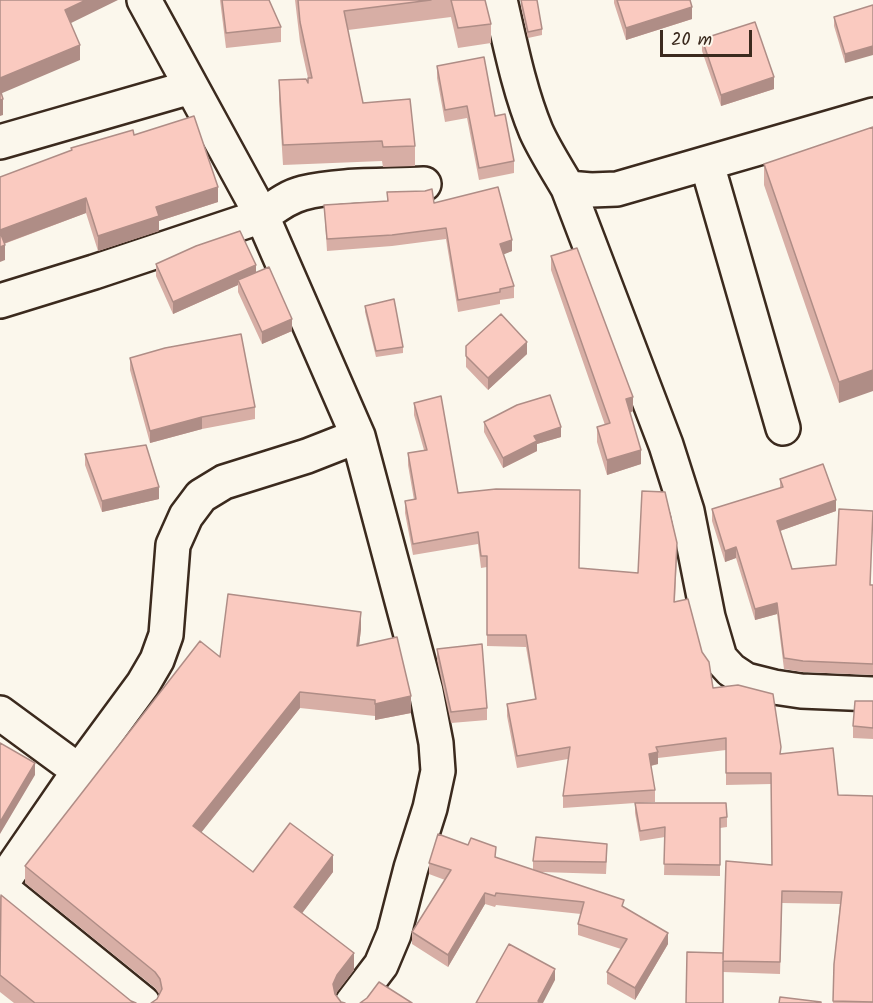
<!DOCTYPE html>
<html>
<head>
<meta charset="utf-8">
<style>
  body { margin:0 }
  #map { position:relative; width:873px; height:1003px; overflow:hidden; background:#fbf7ec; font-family:Kalam,sans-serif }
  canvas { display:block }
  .scale { position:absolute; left:660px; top:30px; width:92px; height:27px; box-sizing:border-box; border:3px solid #3b2a1e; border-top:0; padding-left:8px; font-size:18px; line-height:21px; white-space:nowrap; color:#3b2a1e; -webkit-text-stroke:4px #fbf7ec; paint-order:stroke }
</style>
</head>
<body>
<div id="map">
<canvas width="873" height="1003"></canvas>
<div class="scale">20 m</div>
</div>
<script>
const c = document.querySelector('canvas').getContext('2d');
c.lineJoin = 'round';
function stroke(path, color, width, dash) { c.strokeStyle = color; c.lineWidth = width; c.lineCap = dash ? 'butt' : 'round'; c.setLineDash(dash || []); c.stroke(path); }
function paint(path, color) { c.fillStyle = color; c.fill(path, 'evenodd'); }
const minor = new Path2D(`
  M144 0 262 216C275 207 287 197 303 193 337 184 388 186 424 184
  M500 0C510 43 519 90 536 131 545 151 557 169 568 188L666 445 687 511 708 617 720 658 731 670 746 680 774 687 801 691 873 694
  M0 142 191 87
  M707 164 783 428
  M568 188 591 190 617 189 873 115
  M0 301 94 272 262 216 358 436 426 691 436 743 438 771 430 808 411 868 394 934 381 965 352 1003
  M0 713 79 771
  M0 886 79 771 143 684 157 660 166 635 173 545 186 516 201 496 224 482 307 456 358 436
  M0 887 143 1003`);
stroke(minor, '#3b2a1e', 38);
stroke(minor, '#fbf7ec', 33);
paint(new Path2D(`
  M220 0H269L281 27V42L226 48Z
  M295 0H485L491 24V43L458 48 451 17 348 30 363 103 415 146V166L383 167 382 161 283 165 279 100V80L308 81V78L300 42Z
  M521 0 542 29V35L528 38 521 6Z
  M614 0H690L692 19 626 40 614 3Z
  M873 5 845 63 834 26V17Z
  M702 39 774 89 721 106 702 51Z
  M437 66 495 116 514 161V173L479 180 467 118 445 122 437 78Z
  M873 127 839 403 764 185V164Z
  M134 135 218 202 159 221V231L98 251 86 213 4 244 5 260 0 177Z
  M387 192 434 203 512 251 503 254 514 286V298L500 300V304L458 312 446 239 392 246 327 251 324 205 387 201Z
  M551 256 633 411 630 413 641 464 607 475 597 442V427L605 425 551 270Z
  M156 264 256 273 292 331 262 344 238 292V285L173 314 156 276Z
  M365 306 403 347V353L376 357 365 312Z
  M466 346 527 354 488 390 466 367Z
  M130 358 255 407V419L202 429 150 443 130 370Z
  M414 403 458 493 579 568 638 573 677 555 675 601 702 652 713 688 781 754 838 795 873 796V1003H833L834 964 840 904 782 903 780 974 723 972V953L772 865 771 784 726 785V750L658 758V764L651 766 655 790V802L640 803 727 817V827L720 828V876L664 875 665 837 640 841 635 813V803L563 808V796L568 759 517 768 507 716V704L535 699 526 647 487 646V567L481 568 478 544 413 555 405 513V501L414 500 408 465V453L424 450 414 415Z
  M484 422 561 437 537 444V451L503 468 484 432Z
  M85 454 159 499 102 512 85 465Z
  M780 479 836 511 780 531 792 569 873 585V675L803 672 784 669 777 614 755 620 736 558 725 562 712 521V509L780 488Z
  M361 629 359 646 411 713 375 720V716L300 708 201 832 253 872H333L302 913 354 970 337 992 336 995 157 999 159 994 155 988 25 883V866L220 657Z
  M437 649 487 708V720L451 723 437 660Z
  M873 701V739L853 738V726Z
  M468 845 496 858 533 870V861L607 855 606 874 540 872 624 907 668 944 635 1000 607 984V972L621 949 578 935V924L581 914 496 905 495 907 485 904 448 967 412 944V932L445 880 429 874V863Z
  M0 896 131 1001 136 1003H14L0 992Z`), '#d7aea5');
paint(new Path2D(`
  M86 0H118L65 26V10Z
  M692 7V19L626 40V28Z
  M80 45V60L0 94V78Z
  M873 46V55L845 63V54Z
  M774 77V89L721 106V95Z
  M3 99V115L0 116V100Z
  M218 187V202L159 221V231L98 251V236L156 207Z
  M86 198V213L0 245V230Z
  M512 240V251L500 256V244Z
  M5 245V260L0 262V247Z
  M256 265V277L238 280V285L173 314V302Z
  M292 319V331L262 344V332Z
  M527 342V354L488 390V378Z
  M873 370V391L839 403V382Z
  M633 397V411L626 414V399Z
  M202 417V429L150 443V431Z
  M561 427V437L537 444V451L503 468V458L534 436Z
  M641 450V464L607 475V460Z
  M159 487V499L102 512V501Z
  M836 500V511L777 532V521Z
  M736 547V558L725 562V551Z
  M777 603V614L755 620V609Z
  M361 612V629L357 663V646Z
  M300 692V708L193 843V826Z
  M411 696V713L375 720V704Z
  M658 752V764L649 766V754Z
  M35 763V775L0 834V822Z
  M333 855V872L294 924V907Z
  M485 893V904L448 967V955Z
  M668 933V944L635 1000V988Z
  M354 953V970L337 992 333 1001V984L337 975Z
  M555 969V980L543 1003H538V1001Z`), '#af8d86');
const building = new Path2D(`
  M0 0H86L65 10 80 45 0 78Z
  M222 0H269L281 27 226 33Z
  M298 0H431L344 11 363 103 410 99 415 146 383 147 382 141 283 145 279 80 306 79 308 83V78H312L300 22Z
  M451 0H485L491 24 458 28Z
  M521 0H537L542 29 528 32Z
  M617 0H690L692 7 626 28Z
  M873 5V46L845 54 834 17Z
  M755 22 774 77 721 95 702 39Z
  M484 57 495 116 505 114 514 161 479 168 467 106 445 110 437 66Z
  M0 89 3 99 0 100Z
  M194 116 218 187 156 207 159 216 98 236 86 198 0 230V177L72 150 71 148 133 130 134 135Z
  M873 127V370L839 382 764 164Z
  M498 187 512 240 500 244 514 286 500 289V292L458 300 446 228 392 235 327 239 324 205 388 201 387 192 425 191 432 189 434 203Z
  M240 231 256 265 173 302 156 264 196 246Z
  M0 232 5 245 0 247Z
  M577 248 633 397 626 399 641 450 607 460 597 427 610 423 551 256Z
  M269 267 292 319 262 332 238 280Z
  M394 299 403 347 376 351 365 306Z
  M501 314 527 342 488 378 466 356V346Z
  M241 334 255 407 202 417 150 431 130 358 165 348Z
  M550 395 561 427 534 436 537 441 503 458 484 422 517 405Z
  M441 396 458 493 496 489 580 490 579 568 638 573 642 491 665 492 677 543 674 602 688 599 702 652 709 662 713 688 738 685 773 694 781 747 780 754 833 748 838 795 873 796V1002L833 1001 834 964 842 892 782 891 780 962 723 961V1003H686L687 952 723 953V960L726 861 772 865 771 773H726V738L656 747 658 752 649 754 655 790 563 796 570 747 517 756 507 704 536 699 526 635H487V556H481L478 532 413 544 405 501 416 499 408 453 427 450 414 403Z
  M146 445 159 487 102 501 85 454Z
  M823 464 836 500 777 521 792 569 836 565 839 509 873 511 870 585H873V664L803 661 784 658 777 603 755 609 736 547 725 551 712 509 783 487 780 479Z
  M228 594 361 612 357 646 397 637 411 696 375 704V700L300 692 193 826 253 872 290 823 333 855 294 907 354 953 337 975 333 984 335 994 341 1002 345 1003H151L157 999 162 989 160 979 155 972 25 866 200 641 220 657Z
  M482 644 487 708 451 712 437 649Z
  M855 701H873V728L853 726Z
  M0 743 35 763 0 822Z
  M635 803H726L727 817 720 818V865L664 864 665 827 640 831Z
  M438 834 468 845 471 838 496 847 495 857 624 900 622 906 668 933 635 988 607 972 627 939 578 924 584 902 496 893 495 896 485 893 448 955 412 932 451 870 429 863Z
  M536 837 607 844 606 862 533 861Z
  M1 895 131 1001 136 1003H35L0 975Z
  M509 944 555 969 538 1001 540 1003H476Z
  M379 982 412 1003H360L367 998Z
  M780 997 821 1002V1003H779Z`);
paint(building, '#facac0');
stroke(building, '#af8d86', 1.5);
</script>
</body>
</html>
